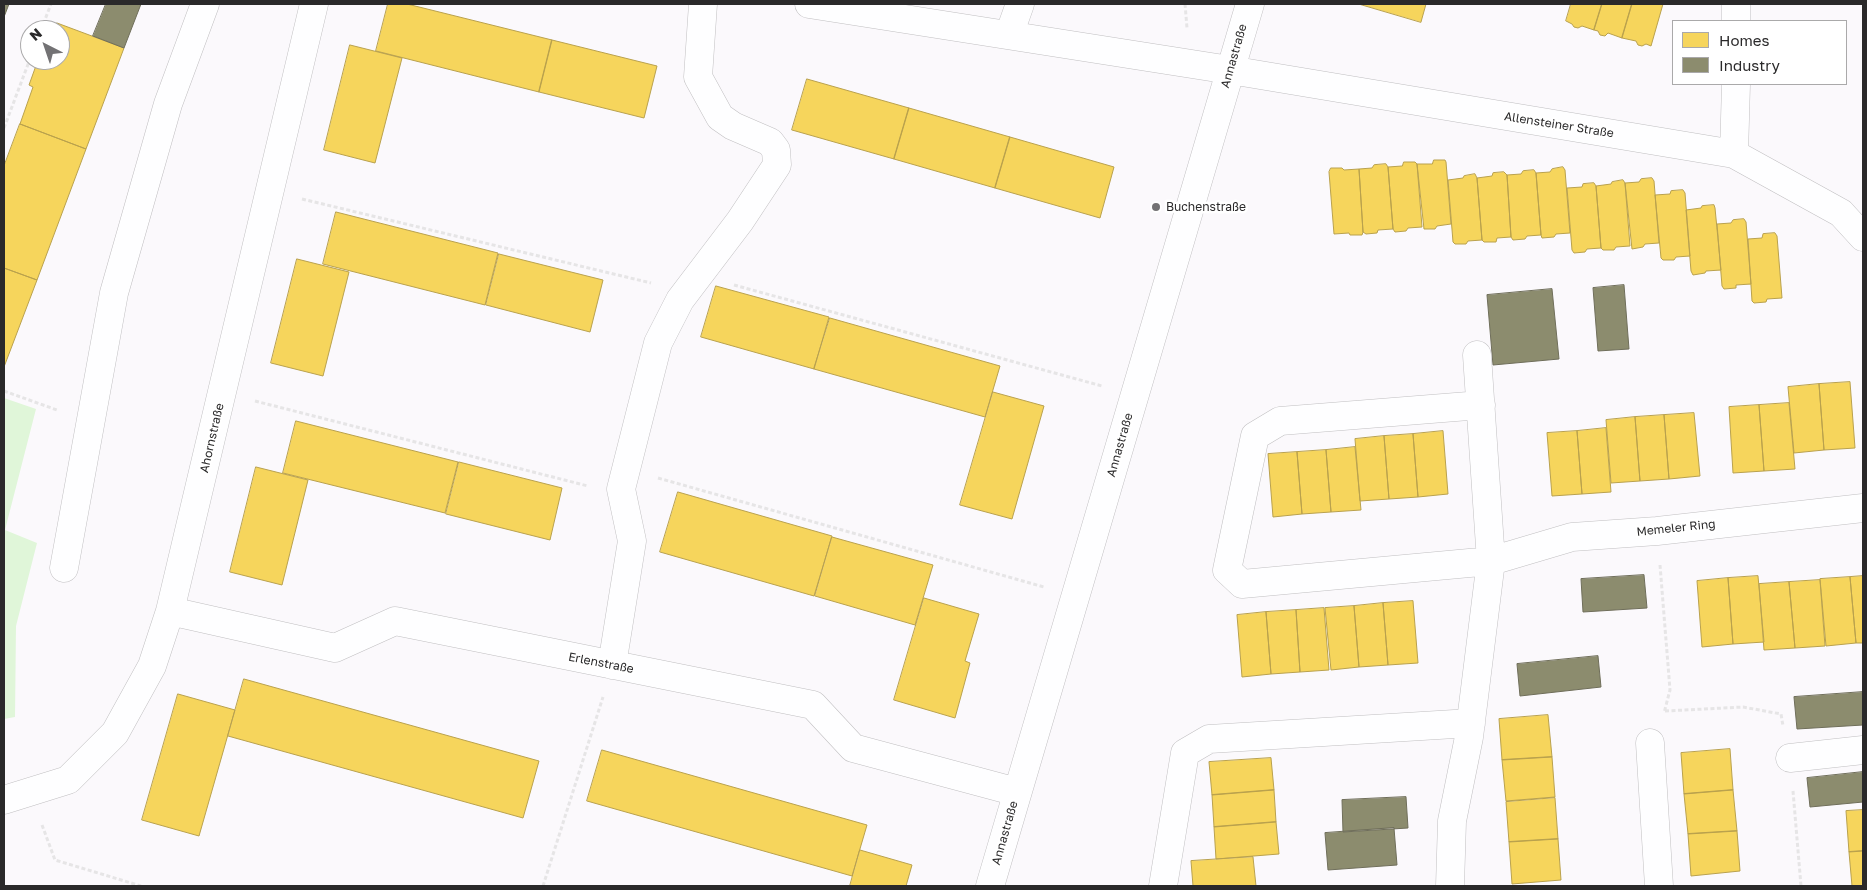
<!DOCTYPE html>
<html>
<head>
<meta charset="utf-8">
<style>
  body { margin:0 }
  #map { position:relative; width:1867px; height:890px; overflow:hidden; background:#fbf9fc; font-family:"Golos Text",sans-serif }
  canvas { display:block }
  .frame { position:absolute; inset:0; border:5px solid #2a292a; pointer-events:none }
  .legend { position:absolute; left:1672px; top:20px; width:175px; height:65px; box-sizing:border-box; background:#fff; border:1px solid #aaa9aa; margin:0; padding:6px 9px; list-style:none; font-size:15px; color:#2a292a }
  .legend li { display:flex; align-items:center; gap:10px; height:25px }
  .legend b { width:25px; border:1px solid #aaa9aa }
  .north { position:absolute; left:20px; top:20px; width:50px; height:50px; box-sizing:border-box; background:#fff; border:1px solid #aaa9aa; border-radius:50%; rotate:319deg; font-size:14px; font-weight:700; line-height:20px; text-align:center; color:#2a292a }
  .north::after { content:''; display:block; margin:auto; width:18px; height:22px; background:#737274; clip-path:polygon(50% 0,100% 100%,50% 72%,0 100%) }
</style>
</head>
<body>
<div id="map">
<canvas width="1867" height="890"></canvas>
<div class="frame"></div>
<ul class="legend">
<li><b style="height:14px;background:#f6d55c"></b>Homes</li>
<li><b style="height:14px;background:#8c8c6e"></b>Industry</li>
</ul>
<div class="north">N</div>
</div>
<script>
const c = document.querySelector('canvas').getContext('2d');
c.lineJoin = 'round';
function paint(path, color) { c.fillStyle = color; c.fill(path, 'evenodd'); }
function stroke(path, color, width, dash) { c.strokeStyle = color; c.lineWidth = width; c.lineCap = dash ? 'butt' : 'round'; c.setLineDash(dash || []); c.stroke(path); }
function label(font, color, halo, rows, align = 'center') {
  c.font = font + ' "Golos Text",sans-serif'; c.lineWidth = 5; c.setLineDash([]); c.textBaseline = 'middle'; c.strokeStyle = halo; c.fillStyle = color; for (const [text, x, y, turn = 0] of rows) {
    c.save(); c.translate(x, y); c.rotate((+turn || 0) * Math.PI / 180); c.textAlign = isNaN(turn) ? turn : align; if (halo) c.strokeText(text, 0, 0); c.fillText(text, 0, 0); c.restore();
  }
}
paint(new Path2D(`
  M4 398 36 409 5 530 37 543 16 626 15 717 4 719Z`), '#e0f6d9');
const homes = new Path2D(`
  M388 4H407L552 40 539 92 376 51Z
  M1359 4H1426L1421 22Z
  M1571 4H1602L1594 30 1582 26 1578 28 1574 27 1572 24 1566 21Z
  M1602 4H1632L1622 38 1608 33 1605 36 1600 35 1598 31 1594 30Z
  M1632 4H1663L1651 46 1646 44 1642 46 1638 45 1636 41 1622 38Z
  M57 23 124 48 86 149 20 124 33 87 29 85 38 60H60V30H54Z
  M552 40 657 66 644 118 539 92Z
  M350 45 402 58 375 163 324 150Z
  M807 79 909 108 894 159 792 130Z
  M909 108 1010 137 995 188 894 159Z
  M20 124 86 149 37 280 4 268V166Z
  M1010 137 1114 167 1100 218 995 188Z
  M1434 160H1445L1446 162 1451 224 1437 226 1435 229H1424L1417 164H1432Z
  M1404 162H1415L1417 164 1422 227 1408 228 1406 231 1395 232 1393 229 1388 167 1402 166Z
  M1386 164 1388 167 1393 229 1378 230 1377 233 1366 234 1363 232 1359 169 1372 168 1374 165Z
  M1563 167 1565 170 1570 233 1556 234 1554 237 1542 238 1541 235 1536 173 1550 172 1552 169Z
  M1331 168H1342L1344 170 1359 169 1363 232 1362 235H1350L1349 233 1334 234 1329 172Z
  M1534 170 1536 173 1541 235 1527 236 1525 239 1513 240 1511 237 1507 175 1521 174 1523 171Z
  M1504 172 1507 175 1511 237 1497 238 1496 242H1484L1482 240 1477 178 1492 176 1493 173Z
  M1475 174 1477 178 1482 240 1468 241 1466 244H1455L1453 242 1448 180 1463 178 1464 176Z
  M1652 178 1654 181 1659 243 1645 244 1643 247 1632 249 1625 183 1639 182 1641 179Z
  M1623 180 1625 183 1630 246 1616 247 1614 250H1603L1601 248 1596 186 1611 184 1612 182Z
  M1594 183 1596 186 1601 248 1587 249 1585 252 1574 253 1572 250 1567 188 1582 187 1583 184Z
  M1683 190 1685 193 1690 256 1676 257 1674 260H1663L1661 258 1655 195 1670 194 1671 191Z
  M1714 205 1715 208 1721 270 1706 271 1705 273 1693 275 1691 271 1686 210 1701 208 1702 206Z
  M336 212 498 253 485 305 323 264Z
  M1744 219 1746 222 1751 284 1736 285V288L1724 289 1722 286 1717 224 1731 223 1733 220Z
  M1775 233 1777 236 1782 298 1767 299 1766 302 1754 303 1752 301 1748 239 1762 238 1763 234Z
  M499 254 603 280 590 332 486 305Z
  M297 259 349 272 323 376 271 363Z
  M4 268 37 280 4 367Z
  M716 286 829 317 814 369 701 337Z
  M830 318 1000 366 985 417 814 369Z
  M1850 382 1855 448 1824 450 1819 384Z
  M1819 384 1824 450 1794 453 1788 387Z
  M993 392 1044 406 1012 519 960 505Z
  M1789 403 1795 469 1764 471 1759 405Z
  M1759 405 1764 471 1733 473 1729 407Z
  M1694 413 1700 476 1669 479 1664 415Z
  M1664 415 1669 479 1640 481 1635 417Z
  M1635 417 1640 481 1611 483 1606 420Z
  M296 421 458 462 445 513 283 473Z
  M1606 428 1611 492 1582 494 1577 431Z
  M1443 431 1448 494 1418 497 1413 434Z
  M1577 431 1582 494 1552 496 1547 433Z
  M1413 434 1418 497 1389 499 1384 436Z
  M1384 436 1389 499 1360 501 1355 439Z
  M1355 447 1361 510 1331 512 1326 450Z
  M1326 450 1331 512 1302 514 1297 452Z
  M1297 452 1302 514 1273 517 1268 454Z
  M459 462 562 488 550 540 446 514Z
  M256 467 308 480 282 585 230 572Z
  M678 492 832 536 814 596 660 552Z
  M832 537 933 565 915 625 815 596Z
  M1758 576 1764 642 1733 644 1728 578Z
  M1863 576V643H1856L1850 577Z
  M1850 577 1856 643 1826 646 1820 579Z
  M1728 578 1733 644 1702 647 1697 581Z
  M1820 580 1825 646 1795 648 1789 582Z
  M1789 582 1795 648 1764 650 1759 584Z
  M924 598 979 614 965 661 970 663 955 718 894 700Z
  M1413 601 1418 663 1388 665 1383 603Z
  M1383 603 1388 665 1359 667 1354 606Z
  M1354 606 1359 667 1331 670 1325 608Z
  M1324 608 1329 670 1300 672 1296 610Z
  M1296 610 1300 672 1271 674 1266 612Z
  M1266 612 1271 674 1242 677 1237 615Z
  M244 679 539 761 523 818 228 736Z
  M178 694 235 710 199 836 142 820Z
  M1548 715 1552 757 1502 760 1499 719Z
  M1730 749 1733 790 1684 794 1681 753Z
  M602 750 867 825 852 876 587 801Z
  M1552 757 1555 797 1506 801 1502 760Z
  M1271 758 1274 790 1212 795 1209 762Z
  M1274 790 1276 822 1214 827 1212 795Z
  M1733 790 1737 831 1688 834 1684 794Z
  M1555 798 1558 839 1509 842 1506 802Z
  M1863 810V851L1849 852 1846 811Z
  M1276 822 1279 854 1216 859 1214 827Z
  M1737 831 1740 871 1691 876 1688 834Z
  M1558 839 1561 880 1512 884 1509 842Z
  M860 850 912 865 906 886H850Z
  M1863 851V886H1852L1849 852Z
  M1253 857 1256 886H1193L1191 861Z`);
paint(homes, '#f6d55c');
stroke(homes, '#b9a14d', 1);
const industry = new Path2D(`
  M4 4H9L4 17Z
  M106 4H141L124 48 93 36Z
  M1624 285 1629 349 1598 351 1593 288Z
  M1552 289 1559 359 1493 365 1487 295Z
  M1644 575 1647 608 1583 612 1581 579Z
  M1598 656 1601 687 1520 696 1517 664Z
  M1863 692V725L1797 729 1794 697Z
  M1863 772V802L1810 807 1807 778Z
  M1406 797 1408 828 1343 832 1342 800Z
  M1394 828 1397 865 1328 870 1325 833Z`);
paint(industry, '#8c8c6e');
stroke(industry, '#6f6e5a', 1);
const minor = new Path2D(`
  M809 4 1230 70 1734 154 1841 213 1863 237
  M1736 21V4
  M1009 35 1020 4
  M1734 154 1736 84
  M1477 355 1491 561 1242 584 1227 570 1255 436 1280 421 1481 405
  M64 568 114 293 168 104 205 4
  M170 611 335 648 395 621 813 705 853 748 1017 792
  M612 665 632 541 621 489 658 343 680 300 740 221 777 165 776 150 770 142 733 126 720 117 698 77 703 4
  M1650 743 1659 886
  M1790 758 1863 750
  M4 800 68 780 115 733 152 666 170 611 314 4
  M990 886 1250 4
  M1163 886 1185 753 1209 739 1471 723
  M1450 886 1452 821 1469 737 1491 561 1572 537 1657 531 1863 508`);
stroke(minor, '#c0bfc1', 29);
stroke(new Path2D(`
  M1185 4 1187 28
  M41 30 51 4
  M4 128 30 59
  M302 199 651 283
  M734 285 1102 386
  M4 391 57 410
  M255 401 588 486
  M658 478 1044 587
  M1660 565 1670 690 1664 713
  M1665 711 1743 707 1781 714 1783 726
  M1793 791 1801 886
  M42 825 55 860 141 886
  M543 886 603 697`), '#e6e5e6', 3, [4, 2.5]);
stroke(minor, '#fefeff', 28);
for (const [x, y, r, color] of [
  [1156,207,5,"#737274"]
]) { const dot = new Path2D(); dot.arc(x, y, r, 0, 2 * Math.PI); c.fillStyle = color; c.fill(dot); stroke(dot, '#fff', 2); }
label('12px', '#2a292a', '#fff', [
  ["Annastraße",1234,56,-74],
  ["Allensteiner Straße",1559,125,9],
  ["Ahornstraße",212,438,-77],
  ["Annastraße",1120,445,-74],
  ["Memeler Ring",1676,528,-6],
  ["Erlenstraße",601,663,11],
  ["Annastraße",1005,833,-74]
]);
label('12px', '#2a292a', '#fff', [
  ["Buchenstraße",1166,207]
], 'left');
</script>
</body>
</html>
